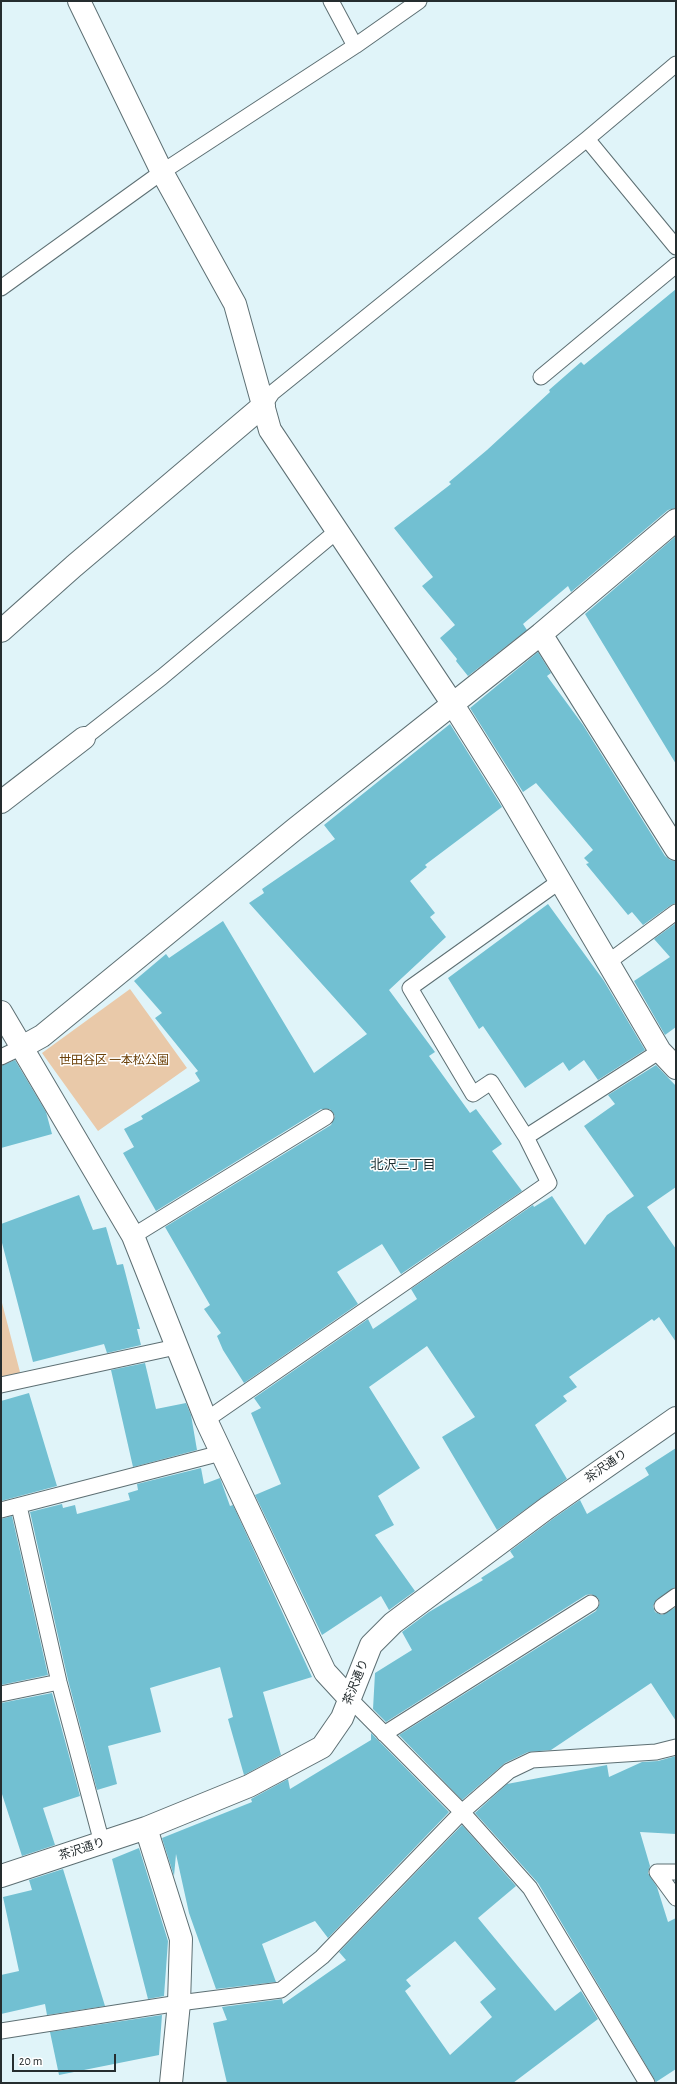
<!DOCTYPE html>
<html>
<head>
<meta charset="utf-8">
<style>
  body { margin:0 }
  #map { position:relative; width:677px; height:2084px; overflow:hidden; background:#e0f4f9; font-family:"Alegreya Sans",sans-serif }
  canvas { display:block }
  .frame { position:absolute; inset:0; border:2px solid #252d2f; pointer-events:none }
  .scale { position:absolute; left:12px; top:2054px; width:104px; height:18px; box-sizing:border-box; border:2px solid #252d2f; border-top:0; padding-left:5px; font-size:12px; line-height:14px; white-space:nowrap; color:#252d2f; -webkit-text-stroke:3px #fff; paint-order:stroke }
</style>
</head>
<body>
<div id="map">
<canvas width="677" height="2084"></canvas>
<div class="frame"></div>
<div class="scale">20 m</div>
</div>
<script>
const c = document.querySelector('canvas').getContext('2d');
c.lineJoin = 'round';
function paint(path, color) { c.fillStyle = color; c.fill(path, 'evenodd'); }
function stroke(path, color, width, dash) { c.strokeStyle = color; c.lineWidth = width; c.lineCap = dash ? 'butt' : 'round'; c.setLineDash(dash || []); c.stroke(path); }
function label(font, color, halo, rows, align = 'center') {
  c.font = font + ' "Alegreya Sans","Noto Sans JP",sans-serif'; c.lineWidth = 3; c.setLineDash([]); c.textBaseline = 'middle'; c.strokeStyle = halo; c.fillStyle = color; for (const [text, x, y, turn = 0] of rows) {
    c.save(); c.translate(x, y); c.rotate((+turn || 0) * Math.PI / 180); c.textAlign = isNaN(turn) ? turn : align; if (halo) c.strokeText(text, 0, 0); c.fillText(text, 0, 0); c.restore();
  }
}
paint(new Path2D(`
  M130 989 187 1068 98 1131 42 1053Z
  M1 1299 21 1376 1 1380Z`), '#e9c9a9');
paint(new Path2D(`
  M676 289V508L668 510 571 592 568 586 523 624 527 630 468 676 456 661 457 659 440 638 455 625 422 586 433 577 394 528 451 484 449 482 487 450 550 392 549 390 581 362 584 365Z
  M676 536V764L585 614Z
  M538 652 551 673 547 676 583 725 665 856 670 860 676 861V903L671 905 643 925 632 912 628 915 586 864 589 863 584 858 593 850 536 783 523 792 470 708Z
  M450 724 502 807 425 865 427 867 410 881 435 913 430 917 446 937 389 990 435 1052 429 1056 470 1113 476 1109 502 1144 492 1151 522 1191 401 1274 382 1244 337 1272 358 1304 244 1383 223 1350 217 1336 221 1333 204 1309 210 1305 165 1227 331 1125 335 1116 330 1109H321L156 1211 123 1153 134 1147 124 1129 143 1119 141 1116 200 1081 195 1073 198 1071 155 1018 162 1013 134 981 166 954 169 958 223 921 314 1073 367 1034 249 903 264 893 262 889 335 839 324 825Z
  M548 904 604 981 645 1050 598 1080 584 1060 569 1071 563 1062 525 1088 483 1026 479 1029 448 978Z
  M676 923V1027L665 1035 634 981 670 957 654 939Z
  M15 1060 46 1112 52 1134 1 1148V1066Z
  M656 1065 676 1086V1187L647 1207 676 1249V1342L659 1317 654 1321 652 1319 569 1377 577 1387 563 1396 567 1401 535 1425 567 1479 497 1530 442 1437 475 1417 427 1346 369 1387 420 1468 378 1496 394 1525 375 1535 415 1591 389 1610 381 1596 322 1635 255 1495 281 1484 251 1413 261 1408 254 1398 368 1319 373 1329 417 1299 411 1289 533 1205 534 1207 552 1196 585 1245 607 1215 634 1196 584 1126 615 1104 608 1095Z
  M79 1195 93 1230 106 1227 117 1265 123 1264 140 1329H137L141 1345 107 1353 104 1344 33 1362 1 1239V1224Z
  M145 1363 156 1409 186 1403 191 1415 197 1450 133 1467 111 1370Z
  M29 1393 57 1486 1 1501V1401Z
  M676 1448V1587L657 1599 653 1606 655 1612 662 1615 676 1607V1721L651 1683 551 1750 528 1752 505 1763 462 1800 399 1735 596 1611 600 1603 598 1598 591 1594 586 1595 386 1722 373 1709 375 1673 412 1650 402 1632 429 1612 483 1580 481 1578 514 1557 510 1551 554 1518 580 1500 587 1514 649 1475 645 1468Z
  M201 1468 204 1484 220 1478 230 1506 233 1505 312 1677 263 1692 281 1755 244 1775 228 1719 233 1717 220 1667 150 1688 161 1732 108 1746 117 1784 97 1790 68 1680 30 1512 62 1504 63 1508 75 1505 77 1514 130 1500 128 1493 138 1490 137 1484Z
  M12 1516 48 1675 1 1685V1519Z
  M52 1693 80 1796 43 1808 55 1845 22 1856 1 1791V1703Z
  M371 1733 449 1812 328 1938 315 1921 262 1944 276 1982 216 1989 189 1913 176 1854 174 1876 162 1838 252 1802 251 1799 288 1779 290 1789 371 1740Z
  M676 1756V1834L640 1832 650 1866 648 1873 657 1887 668 1922 676 1918V2069L656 2082 538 1883 475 1813 507 1784 607 1765 609 1777 642 1762 658 1761Z
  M462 1825 516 1886 478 1918 555 2011 581 1991 598 2019 513 2083H227L213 2023 227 2020 222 2007 282 1999 283 2004 346 1960 339 1952ZM455 1941 496 1989 480 2002 492 2017 450 2055 405 1991 411 1986 406 1980Z
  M139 1848 168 1941 164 1996 148 1999 112 1859Z
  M63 1869 105 2006 47 2015 45 2004 1 2014V1975L19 1971 3 1897 32 1890 29 1880Z
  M162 2015 159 2055 59 2075 50 2032Z`), '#72c0d2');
const service = new Path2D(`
  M331 1 355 46
  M587 139 676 247
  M1 288 162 172 355 46 419 1
  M541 377 676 265
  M264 405 272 393 587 139 676 64
  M84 738 162 677 337 531
  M607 963 676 912
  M1 1057 22 1047
  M526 1137 660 1051
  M133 1236 326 1117
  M1 1385 176 1347
  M206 1420 549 1183 526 1137 491 1082 473 1094 410 988 560 881
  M19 1506 59 1682 102 1843
  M1 1510 221 1453
  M662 1606 676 1596
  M1 1694 59 1682
  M349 1698 462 1812 530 1888 647 2083
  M384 1734 591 1603
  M657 1872 676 1898
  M657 1872H676
  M1 2031 179 2003 281 1990 322 1957 462 1812 509 1771 532 1760 656 1752 676 1747`);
const minor = new Path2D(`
  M79 1 162 172 235 304 270 430 452 703 509 794 660 1051 676 1068
  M1 631 74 566 264 405
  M541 634 676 849
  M1 802 84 738
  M1 1012 133 1236 206 1420 325 1672 349 1698
  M22 1047 42 1036 295 829 541 634 676 520
  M146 1828 181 1939 179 2003 171 2083
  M1 1876 146 1828 249 1786 322 1747 342 1718 371 1645 393 1623 547 1508 676 1418`);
stroke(service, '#5d6f73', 17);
stroke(minor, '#5d6f73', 24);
stroke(service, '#fff', 15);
stroke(minor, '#fff', 22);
label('12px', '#6c4109', '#fff', [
  ["世田谷区 一本松公園",114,1060]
]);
label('12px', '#252d2f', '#fff', [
  ["茶沢通り",606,1466,-35],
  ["茶沢通り",356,1682,-68],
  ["茶沢通り",82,1849,-18]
]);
label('13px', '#1f3033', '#fff', [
  ["北沢三丁目",403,1165]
]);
</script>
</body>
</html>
